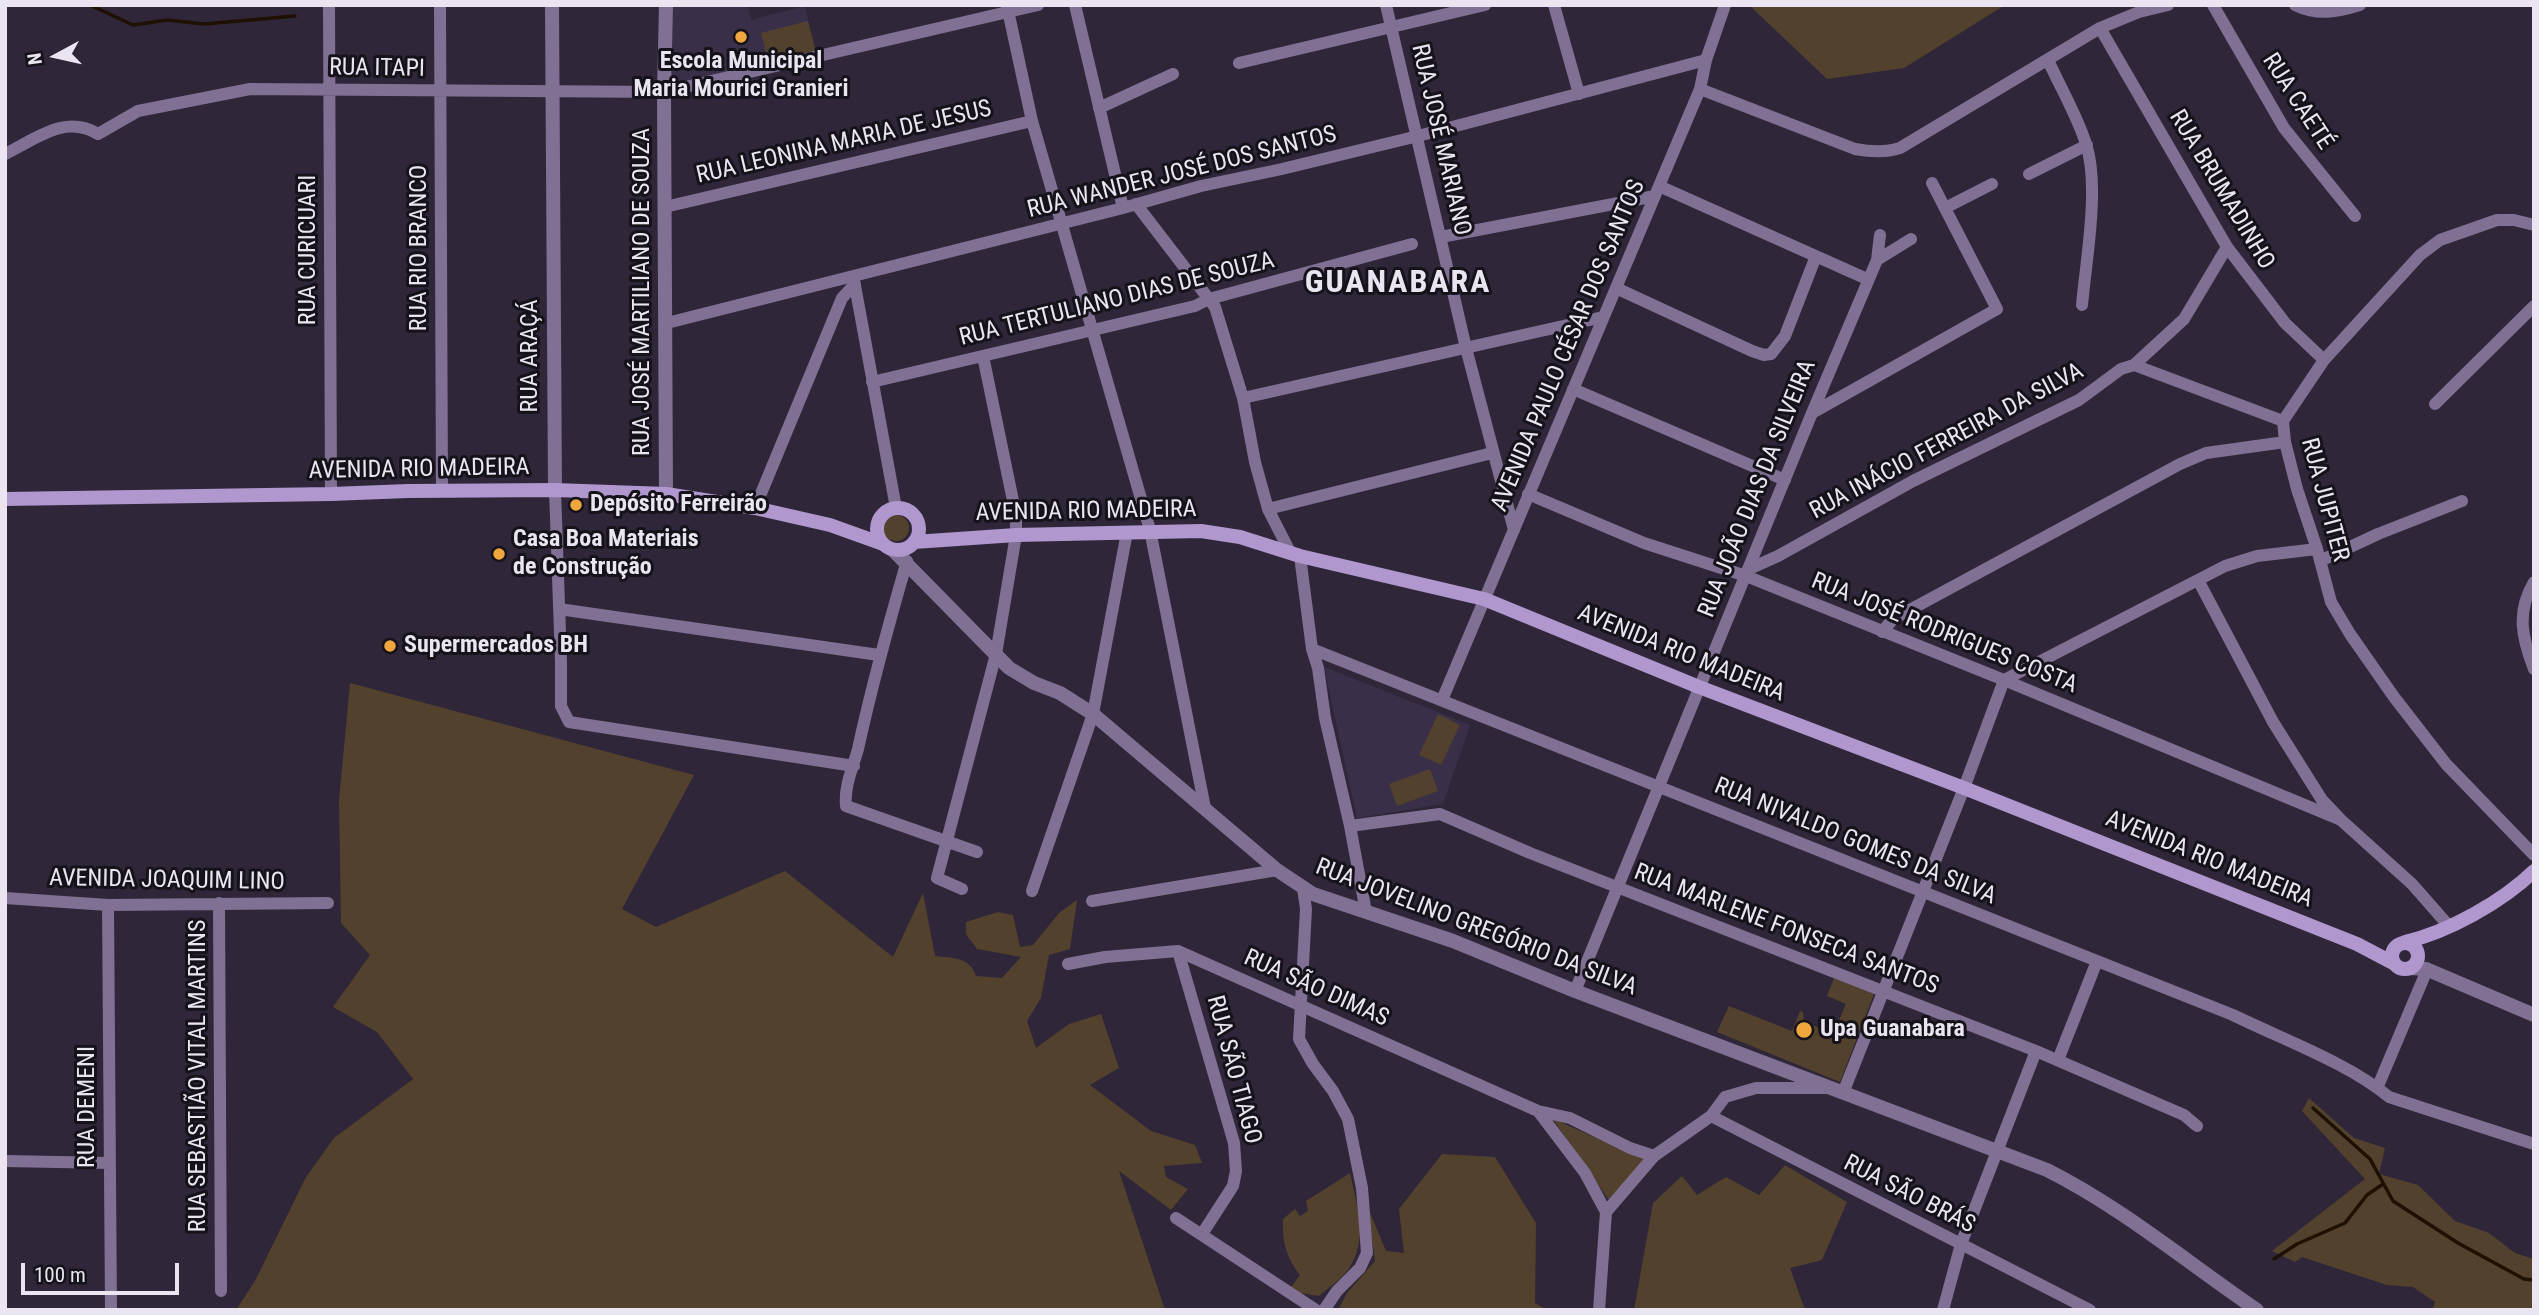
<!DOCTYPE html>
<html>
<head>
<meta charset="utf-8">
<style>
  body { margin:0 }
  #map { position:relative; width:2539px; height:1315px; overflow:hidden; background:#2f2739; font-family:"Roboto Condensed",sans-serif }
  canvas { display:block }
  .frame { position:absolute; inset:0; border:7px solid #ebe5f2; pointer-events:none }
  .north { position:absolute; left:21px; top:21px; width:70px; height:70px; -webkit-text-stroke:5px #15121a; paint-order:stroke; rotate:262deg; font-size:19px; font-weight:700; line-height:28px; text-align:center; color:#ebe5f2 }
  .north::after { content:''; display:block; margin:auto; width:24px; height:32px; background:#ebe5f2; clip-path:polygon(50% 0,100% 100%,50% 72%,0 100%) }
  .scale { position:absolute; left:21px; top:1263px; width:158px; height:32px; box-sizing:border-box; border:4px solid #ebe5f2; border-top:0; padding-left:9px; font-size:21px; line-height:24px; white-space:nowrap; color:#ebe5f2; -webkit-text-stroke:5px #15121a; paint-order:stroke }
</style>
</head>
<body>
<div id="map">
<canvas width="2539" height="1315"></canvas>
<div class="frame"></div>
<div class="north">N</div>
<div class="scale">100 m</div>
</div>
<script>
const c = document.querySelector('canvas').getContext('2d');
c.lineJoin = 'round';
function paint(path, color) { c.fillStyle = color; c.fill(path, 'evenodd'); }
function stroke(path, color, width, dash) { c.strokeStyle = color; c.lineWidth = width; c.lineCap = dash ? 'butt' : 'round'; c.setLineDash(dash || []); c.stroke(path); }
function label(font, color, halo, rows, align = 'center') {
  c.font = font + ' "Roboto Condensed",sans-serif'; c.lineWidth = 6; c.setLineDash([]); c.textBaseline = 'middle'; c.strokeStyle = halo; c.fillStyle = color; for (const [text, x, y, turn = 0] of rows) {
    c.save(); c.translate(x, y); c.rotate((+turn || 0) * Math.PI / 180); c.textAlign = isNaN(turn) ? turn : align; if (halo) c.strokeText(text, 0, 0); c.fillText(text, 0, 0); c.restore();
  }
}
paint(new Path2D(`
  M671 5H748L751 20 805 6 815 54 669 86Z
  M1324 667 1470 725 1443 804 1357 818Z`), '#3a2f48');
paint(new Path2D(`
  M1749 5H2005L1904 68 1827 79Z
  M808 21 816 52 769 64 761 33Z
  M883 528a13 13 0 1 1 26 0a13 13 0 1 1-26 0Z
  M350 683 694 775 622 909 656 927 785 871 893 957 923 893 935 956C953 958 970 957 976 976L1002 978 1021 957 977 949 966 934V922L998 912 1013 915 1020 947 1033 945 1059 913 1077 900 1070 949 1049 955 1041 998 1027 1021 1036 1048 1069 1024 1101 1014 1119 1068 1090 1085 1151 1131 1195 1145 1202 1163 1164 1166 1166 1177 1188 1189 1171 1210 1119 1171 1165 1310H236L255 1281 306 1177 334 1138 413 1079 377 1032 333 1007 370 955 341 923 339 801Z
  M1438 714 1460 725 1441 765 1419 755Z
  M1430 769 1438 791 1397 806 1389 784Z
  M1834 978 1874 994 1840 1082 1717 1032 1729 1006 1792 1031 1800 1011 1803 1012 1804 1022 1820 1028 1823 1020 1837 1025 1846 1004 1827 996Z
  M2309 1098 2354 1138 2385 1148 2379 1174 2418 1185 2455 1221 2489 1233 2515 1253 2534 1259V1310H2432L2435 1302 2413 1287 2387 1285 2302 1257 2295 1262 2272 1251 2365 1179 2302 1111Z
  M1553 1119 1650 1161 1613 1206Z
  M1442 1154 1495 1157 1536 1223 1535 1303 1547 1310H1338L1347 1293 1375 1261 1368 1208 1386 1251 1404 1253 1399 1209Z
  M1785 1165 1847 1202 1822 1260 1790 1268 1805 1310H1634L1653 1203 1682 1176 1697 1195 1726 1177 1759 1195Z
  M1350 1173C1356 1202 1368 1237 1351 1265 1345 1277 1329 1287 1319 1296L1300 1293 1291 1287 1300 1275C1286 1258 1282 1241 1283 1219L1295 1209 1300 1216 1308 1211 1306 1201Z`), '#52412c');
stroke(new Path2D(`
  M90 5 133 25 167 20 204 24 295 16
  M2313 1108 2370 1159 2393 1201 2458 1243 2524 1279 2534 1280
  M2274 1259 2297 1244 2345 1223 2367 1195 2383 1184`), '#1e1101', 3.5);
stroke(new Path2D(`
  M329 5 331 494
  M440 5 442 491
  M1075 5 1123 208
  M1386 5 1466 348 1514 530
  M1554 5 1579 94
  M2213 5 2284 128 2355 216
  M2295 5C2318 16 2337 12 2360 5
  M1007 6 1032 121 1150 530 1205 808
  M2100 28 2227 247 2285 323 2324 360
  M2048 60C2060 87 2077 115 2086 144 2100 186 2086 260 2082 305
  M1239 63 1485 5
  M1700 89 1855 149C1871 152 1885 153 1900 148L2100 28 2139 12 2168 5
  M1099 108 1173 74
  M5 154C36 139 65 114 98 134L138 111 250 89 664 92 1038 5
  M2029 174 2087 145
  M1659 186 1867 279
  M1136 204 1215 307 1243 398 1255 462 1268 509 1290 552
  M665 207 1032 121
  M1945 208 1992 184
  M2534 225 2514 220H2497L2440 240 2420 255 2324 360 2283 421 2285 442 2297 489 2317 549 2331 602 2350 634 2394 697 2446 764 2534 855
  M1441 237 1655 196
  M1877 260 1911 239
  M854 280 896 508
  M1616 288 1752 351 1764 355 1771 354 1785 336 1816 256
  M667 323 1123 208 1201 186 1282 169 1418 136 1706 60
  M2134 365 2184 319 2227 247
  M872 382 1195 306 1209 299 1412 244
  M1573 389 1785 480
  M1243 398 1603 317
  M2435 404 2534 306
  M1812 413 1997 309 1932 183
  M555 490 561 662V706L569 722 854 766
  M1528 494 1644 543 1746 576 2004 680 2341 820
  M755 508 842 298 855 284
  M1268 509 1492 453
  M1300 556 1312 649 1318 668 1325 718 1350 826 1366 912
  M907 561C889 623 872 685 858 749 853 767 844 786 846 806L977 852
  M2320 561 2378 534 2462 501
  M1749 569 1778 556 1913 481 2079 400 2121 369 2134 365 2283 421
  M2198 580 2273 722 2322 800 2341 820 2412 884 2448 925
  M2534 582C2516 612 2522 638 2534 669
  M559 609 879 655
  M1882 632 1893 619 2180 464 2206 453 2285 442
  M1312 649 2233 1015C2282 1039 2348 1063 2389 1097L2534 1144
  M1442 700 1700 89 1706 60 1725 5
  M1350 826 1440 814 1530 853 2036 1051 2184 1115 2197 1126
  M1303 888 1306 909 1299 1039 1313 1064 1333 1091 1348 1119 1362 1188 1367 1253 1360 1268 1337 1291 1324 1310
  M962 889 937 878 996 654 1016 535V515L983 356
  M1032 891 1093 714 1127 532
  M5 898 108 905 328 903
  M1092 901 1277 870
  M219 903 221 1291
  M108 905 111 1310
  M1178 951 1234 1143 1236 1171 1233 1186 1202 1234
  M1068 964 1105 957 1178 951 1538 1111 1570 1118 1630 1148 1654 1156
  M1575 991 1812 413 1877 260 1880 235
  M2058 1060 2097 961
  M2378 1086 2427 970
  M1843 1093 1964 788 2004 680 2225 566 2257 556 2317 549
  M1538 1111 1585 1173 1606 1212
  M1711 1116 2090 1310
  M5 1161 110 1163
  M1176 1218 1316 1310
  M1599 1310 1606 1212 1654 1156 1711 1116 1725 1097 1756 1088H1828
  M1943 1310 1961 1244 2036 1051`), '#807093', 12);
stroke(new Path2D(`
  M552 5 555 490
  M666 5 664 92 666 494
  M893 550 1009 668 1034 683 1060 693 1093 714 1277 870 1313 894 1453 941 1575 991 2047 1170C2121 1207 2188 1263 2257 1310
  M2411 968 2426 969 2534 1015`), '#807093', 14);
stroke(new Path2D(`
  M5 499 331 494 408 491 555 490 666 494 755 508 830 525 883 544
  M877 529a21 21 0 1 1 42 0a21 21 0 1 1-42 0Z
  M914 542 1016 535 1201 531 1240 537 1300 556 1484 599 1699 687 1964 788 2357 944 2395 964
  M2405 942C2448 932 2502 902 2534 871
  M2392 956a13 13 0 1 1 26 0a13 13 0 1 1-26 0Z`), '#b097ce', 14);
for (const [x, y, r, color] of [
  [741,37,7,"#efa73d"],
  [576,505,7,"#efa73d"],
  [499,554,7,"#efa73d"],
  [390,646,7,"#efa73d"],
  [1804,1030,9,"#efa73d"]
]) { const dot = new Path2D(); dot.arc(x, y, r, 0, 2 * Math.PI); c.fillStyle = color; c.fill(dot); stroke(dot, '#15121a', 2.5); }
label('bold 24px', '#ebe5f2', '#15121a', [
  ["Escola Municipal",741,62,"center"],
  ["Maria Mourici Granieri",741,90,"center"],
  ["Depósito Ferreirão",590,505],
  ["Casa Boa Materiais",513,540],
  ["de Construção",513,568],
  ["Supermercados BH",404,646],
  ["Upa Guanabara",1820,1030]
], 'left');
label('24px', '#ebe5f2', '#15121a', [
  ["RUA ITAPI",377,69,1],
  ["RUA CAETÉ",2297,102,57],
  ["RUA JOSÉ MARIANO",1440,140,77],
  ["RUA LEONINA MARIA DE JESUS",844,143,-13],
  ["RUA WANDER JOSÉ DOS SANTOS",1182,173,-14],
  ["RUA BRUMADINHO",2221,190,59],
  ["RUA RIO BRANCO",420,248,-90],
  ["RUA CURICUARI",309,250,-90],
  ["RUA JOSÉ MARTILIANO DE SOUZA",643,292,-90],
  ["RUA TERTULIANO DIAS DE SOUZA",1117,300,-14],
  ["AVENIDA PAULO CÉSAR DOS SANTOS",1569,346,-67],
  ["RUA ARAÇÁ",531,356,-90],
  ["RUA INÁCIO FERREIRA DA SILVA",1947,442,-28],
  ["AVENIDA RIO MADEIRA",419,470,-1],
  ["RUA JOÃO DIAS DA SILVEIRA",1758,489,-68],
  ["RUA JUPITER",2324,500,75],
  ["AVENIDA RIO MADEIRA",1086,512,-1],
  ["RUA JOSÉ RODRIGUES COSTA",1944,634,22],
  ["AVENIDA RIO MADEIRA",1681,654,22],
  ["RUA NIVALDO GOMES DA SILVA",1855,842,22],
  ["AVENIDA RIO MADEIRA",2209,860,22],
  ["AVENIDA JOAQUIM LINO",167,881,1],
  ["RUA JOVELINO GREGÓRIO DA SILVA",1476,928,21],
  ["RUA MARLENE FONSECA SANTOS",1786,930,21],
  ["RUA SÃO DIMAS",1316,989,24],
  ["RUA SÃO TIAGO",1233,1070,75],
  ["RUA SEBASTIÃO VITAL MARTINS",199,1076,-90],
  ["RUA DEMENI",88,1107,-90],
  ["RUA SÃO BRÁS",1909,1195,27]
]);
c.letterSpacing = '2px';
label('bold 32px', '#ebe5f2', '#15121a', [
  ["GUANABARA",1398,284]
]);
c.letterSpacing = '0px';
</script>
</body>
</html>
